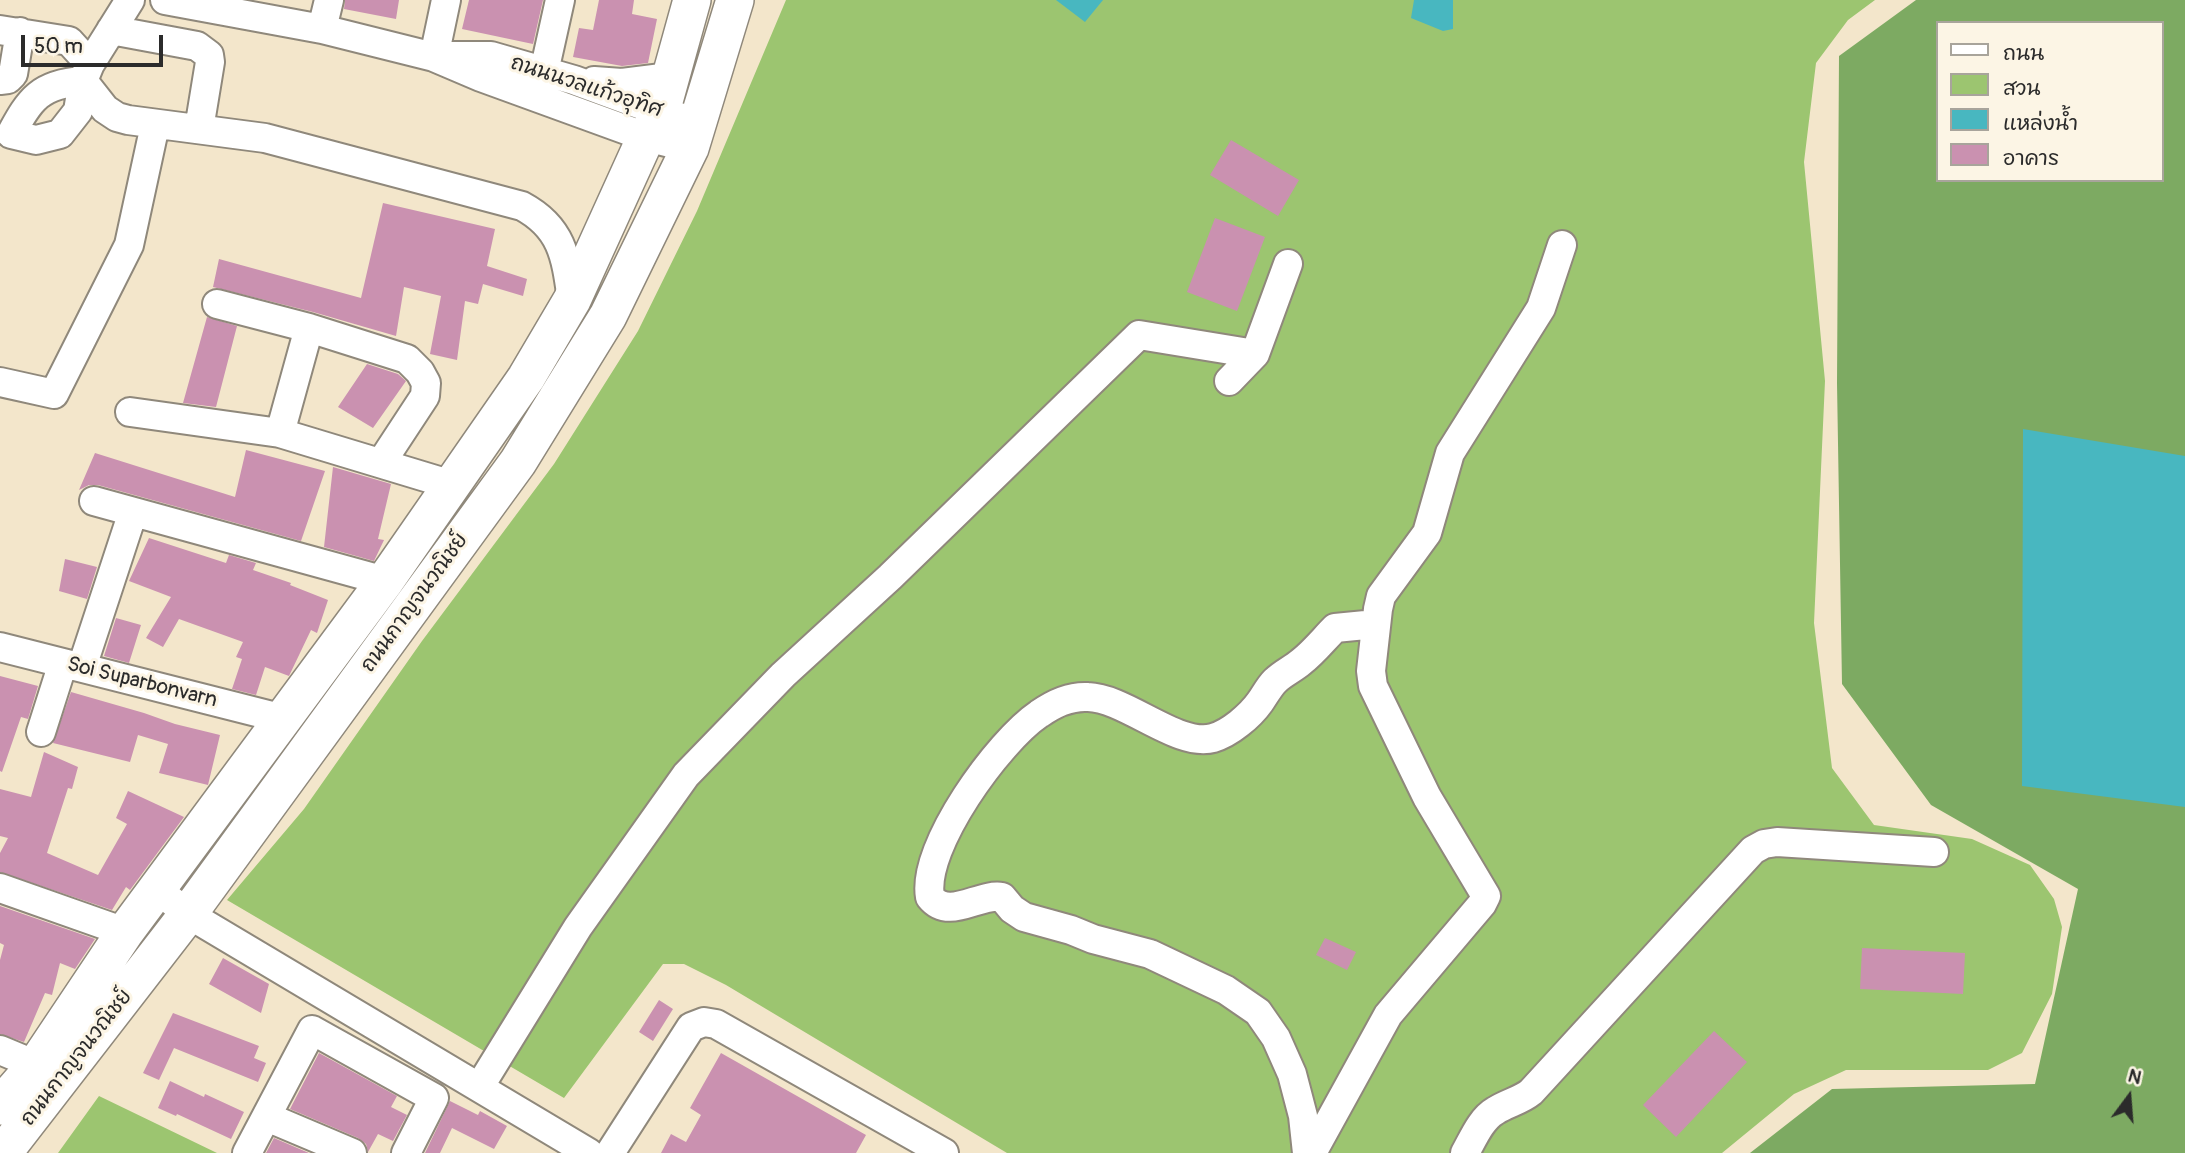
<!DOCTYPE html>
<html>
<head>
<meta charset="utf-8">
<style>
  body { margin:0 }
  #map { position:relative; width:2185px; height:1153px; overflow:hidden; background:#f3e6cb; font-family:Pangolin,"Playpen Sans Thai",sans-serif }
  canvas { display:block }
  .legend { position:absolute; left:1936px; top:21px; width:228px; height:161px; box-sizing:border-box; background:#fcf5e5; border:2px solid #a8a49b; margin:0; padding:9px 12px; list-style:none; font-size:21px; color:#2b2b2b }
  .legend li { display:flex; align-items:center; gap:14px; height:35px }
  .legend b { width:35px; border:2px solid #a8a49b }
  .north { position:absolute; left:2094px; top:1062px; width:70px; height:70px; -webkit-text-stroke:5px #fcf5e5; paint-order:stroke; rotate:16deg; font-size:19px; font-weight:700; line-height:28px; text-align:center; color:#2b2b2b }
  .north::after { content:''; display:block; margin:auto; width:24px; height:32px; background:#2b2b2b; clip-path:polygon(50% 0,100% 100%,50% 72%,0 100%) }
  .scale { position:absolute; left:21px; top:35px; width:142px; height:32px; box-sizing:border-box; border:4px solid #2b2b2b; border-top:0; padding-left:9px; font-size:21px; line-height:24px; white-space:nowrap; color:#2b2b2b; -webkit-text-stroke:5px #fcf5e5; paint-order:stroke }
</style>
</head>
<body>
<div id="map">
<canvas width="2185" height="1153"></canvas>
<ul class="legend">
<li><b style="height:9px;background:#fff"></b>ถนน</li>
<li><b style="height:19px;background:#9cc570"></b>สวน</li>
<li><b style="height:19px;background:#48b7c0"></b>แหล่งน้ำ</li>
<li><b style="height:19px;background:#ca91b0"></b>อาคาร</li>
</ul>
<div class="north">N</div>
<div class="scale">50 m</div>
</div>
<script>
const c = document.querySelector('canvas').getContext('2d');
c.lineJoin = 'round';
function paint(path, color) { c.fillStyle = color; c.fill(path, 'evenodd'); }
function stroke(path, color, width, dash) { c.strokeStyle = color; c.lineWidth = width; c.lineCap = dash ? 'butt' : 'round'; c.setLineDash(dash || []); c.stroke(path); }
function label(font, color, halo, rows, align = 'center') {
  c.font = font + ' Pangolin,"Playpen Sans Thai",sans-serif'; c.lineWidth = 6; c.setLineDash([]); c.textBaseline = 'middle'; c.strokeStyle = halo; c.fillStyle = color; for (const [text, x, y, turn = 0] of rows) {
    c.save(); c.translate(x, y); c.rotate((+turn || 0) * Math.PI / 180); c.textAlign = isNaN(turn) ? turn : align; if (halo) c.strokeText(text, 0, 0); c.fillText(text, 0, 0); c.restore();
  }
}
paint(new Path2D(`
  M786 0H1875L1848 20 1816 63 1804 162 1825 381 1814 623 1832 768 1874 825 1972 839 2030 865 2054 899 2062 927 2052 994 2022 1053 1988 1070H1846L1794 1094 1722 1153H1007L726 985 684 964H663L564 1098 227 900 304 809 422 641 554 464 638 331 697 211Z
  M99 1096 217 1153H58Z`), '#9cc570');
paint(new Path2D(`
  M1916 0H2185V1153H1750L1832 1089 2035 1084 2078 889 1931 805 1842 684 1837 383 1839 56ZM1938 23H2162V180H1938Z`), '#7daa62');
paint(new Path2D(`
  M1056 0H1103L1085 22Z
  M1414 0H1453V29L1443 31 1411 18Z
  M2023 429 2185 456V807L2022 786Z`), '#48b7c0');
paint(new Path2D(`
  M345 0H399L396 19 344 9Z
  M469 0H543L533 44 462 29Z
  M599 0H634L632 14 657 19 648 63 622 66 573 57 579 28 593 30Z
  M1231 140 1299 180 1278 216 1210 175Z
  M383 203 495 229 487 266 527 279 523 296 483 284 478 304 465 301 457 360 430 354 441 296 404 287 396 336 313 312 213 287 219 259 361 298Z
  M1215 218 1265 237 1237 311 1187 292Z
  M207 317 237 326 216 407 183 403Z
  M367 364 398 374 406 381 373 428 338 407Z
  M246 450 325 471 301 541 98 485H89L79 490 95 453 235 497Z
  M333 467 391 484 378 539 384 540 374 561 324 547Z
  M149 538 226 563 229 555 256 563 253 570 291 583 290 585 328 600 317 633 311 630 289 676 265 667 256 695 232 689 242 659 236 657 243 642 179 619 163 647 146 638 171 597 129 581Z
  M65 559 97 567 87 599 59 591Z
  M116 618 141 625 129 663 104 656Z
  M0 676 38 686 28 719 21 717 2 772 0 771Z
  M71 692 144 713 175 724 220 735 208 785 159 773 168 744 138 735 130 762 53 743Z
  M44 752 78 767 72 789 68 788 47 853 98 875 127 824 116 818 128 791 184 817 130 890 126 887 112 910 0 872V853L8 838 0 836V789L31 797Z
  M0 906 95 939 75 969 60 963 52 995 45 993 24 1042 0 1034V960L4 945 0 943Z
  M1325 938 1356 952 1347 970 1316 955Z
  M1862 948 1965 953 1963 994 1860 989Z
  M223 958 269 984 261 1013 209 984Z
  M659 1000 673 1009 653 1041 639 1032Z
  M173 1013 259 1046 254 1058 266 1063 258 1082 174 1048 159 1080 143 1073Z
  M1714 1031 1747 1062 1676 1137 1643 1105Z
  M319 1053 397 1096 391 1107 407 1115 393 1141 378 1134 368 1152 366 1144 358 1138 290 1109Z
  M721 1053 866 1135 856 1153H661L671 1134 686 1142 701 1115 690 1108Z
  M170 1081 204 1097 205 1094 244 1112 231 1139 177 1114 176 1116 158 1108Z
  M450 1101 478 1115 480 1111 507 1126 494 1149 452 1128 440 1153H425Z
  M274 1138 309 1153H266Z`), '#ca91b0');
const minor = new Path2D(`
  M130 0 90 64 83 81 105 109 117 117 128 120 265 138 522 206C563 228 566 258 572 300
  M165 0 322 29 434 57 481 77 646 137 690 148
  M322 29 329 0
  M0 30 69 41 90 64
  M111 30 197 46 209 55 210 62 199 129
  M444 56H491L574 80 661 112 697 122
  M434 57 446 0
  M544 72 560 0
  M0 80 8 79 13 74 20 32
  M83 81 78 111 60 134 36 140 11 134C30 99 40 84 83 81Z
  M594 81 622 83 670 77
  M217 304 309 328 407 359 420 372 426 383 425 396 381 463
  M1229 381 1255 354 1288 264
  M0 382 54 394 129 245 155 125
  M130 412 280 433 452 485
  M280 433 309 328
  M94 501 385 581
  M0 647 284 719
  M82 667 133 512
  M41 732 63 663
  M0 888 125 932
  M158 890 188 914 589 1153
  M0 1050 36 1065
  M480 1086 578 927 686 775 783 675 890 577 1139 335 1255 354
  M267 1117 352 1153
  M247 1153 312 1030 434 1098 406 1153
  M610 1153 691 1027 704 1022 716 1024 944 1153
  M1307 1153 1303 1116 1292 1074 1276 1038 1258 1012 1226 990 1150 954 1093 939 1071 930 1024 917 1012 909 1002 897C979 893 949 921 930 897 921 847 999 741 1039 714 1053 704 1071 696 1088 697 1126 698 1178 748 1213 738 1230 733 1250 716 1260 702 1265 695 1269 687 1275 681 1283 673 1293 669 1301 662 1314 652 1324 639 1335 628L1376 624
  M1312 1153 1388 1015 1482 904 1486 896 1427 797 1373 686 1371 671 1378 609 1381 596 1427 533 1450 453 1541 308 1562 245
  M1465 1153C1473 1139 1481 1119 1495 1111 1507 1103 1520 1101 1531 1092L1753 850 1764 844 1777 842 1934 852`);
const major = new Path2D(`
  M0 1106 36 1065 125 932 385 581 526 378 572 300 646 137 661 112 692 0
  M3 1153 188 914 518 462 608 316 690 148 735 0`);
stroke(minor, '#8f887b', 32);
stroke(major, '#8f887b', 40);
stroke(minor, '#fff', 28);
stroke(major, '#fff', 37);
label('21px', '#2b2b2b', '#fcf5e5', [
  ["ถนนนวลแก้วอุทิศ",586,87,18],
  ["ถนนกาญจนวณิชย์",415,603,-54],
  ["Soi Suparbonvarn",142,683,14],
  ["ถนนกาญจนวณิชย์",77,1058,-52]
]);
</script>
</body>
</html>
